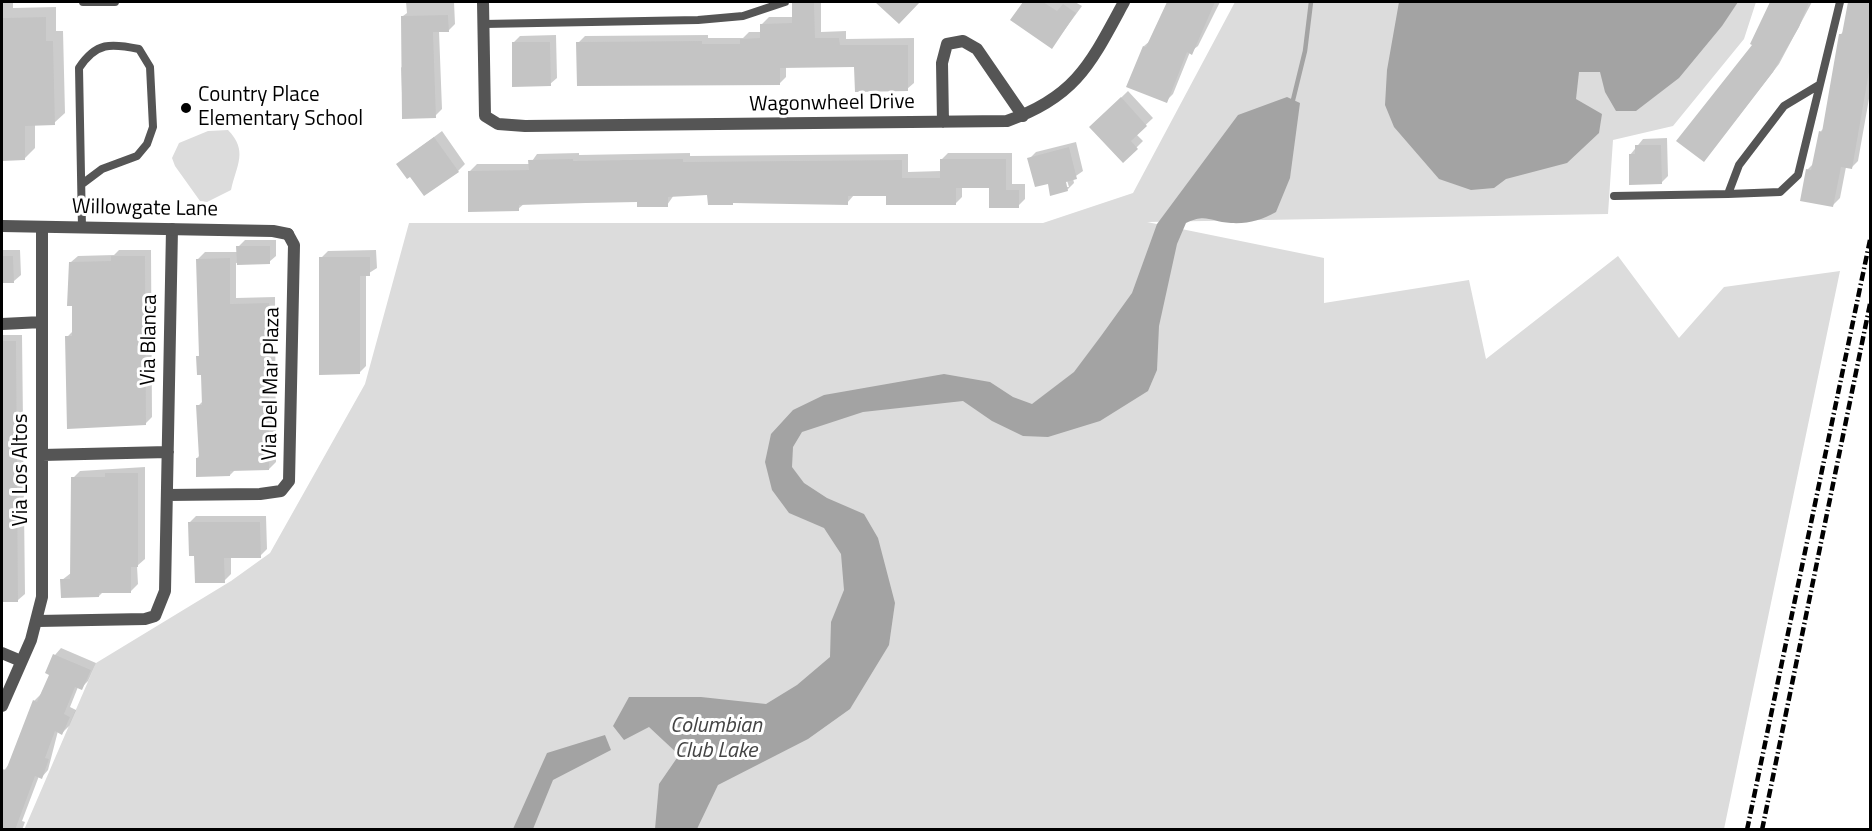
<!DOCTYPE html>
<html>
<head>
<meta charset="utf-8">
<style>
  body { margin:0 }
  #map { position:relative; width:1872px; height:831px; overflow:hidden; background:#fff; font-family:"Titillium Web",sans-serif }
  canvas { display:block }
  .frame { position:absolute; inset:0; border:3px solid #000; pointer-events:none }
</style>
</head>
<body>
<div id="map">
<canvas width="1872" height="831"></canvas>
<div class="frame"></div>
</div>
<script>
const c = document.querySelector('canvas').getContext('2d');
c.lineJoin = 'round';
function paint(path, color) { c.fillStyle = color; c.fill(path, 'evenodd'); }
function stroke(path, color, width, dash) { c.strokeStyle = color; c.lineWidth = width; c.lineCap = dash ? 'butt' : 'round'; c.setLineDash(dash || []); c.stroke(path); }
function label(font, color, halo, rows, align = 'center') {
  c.font = font + ' "Titillium Web",sans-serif'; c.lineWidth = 6; c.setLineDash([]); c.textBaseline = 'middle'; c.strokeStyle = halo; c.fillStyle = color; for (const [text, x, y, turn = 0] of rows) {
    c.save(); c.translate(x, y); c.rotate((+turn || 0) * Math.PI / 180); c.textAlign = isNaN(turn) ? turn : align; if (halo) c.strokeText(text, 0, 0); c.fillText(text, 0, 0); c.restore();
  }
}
paint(new Path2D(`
  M1235 2H1756L1744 39 1673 126 1613 140 1608 214 1147 222 1324 258V303L1469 280 1486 359 1618 256 1679 338 1724 287 1840 271 1724 829 24 830 96 663 231 581 270 553 365 384 409 223H1043L1133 193Z
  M228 130C248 151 237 164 231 190L207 202 200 201 175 166 172 158 179 143 208 131Z`), '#dcdcdc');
paint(new Path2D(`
  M1399 2H1738L1722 26 1679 78 1636 111H1616L1605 92 1600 72H1579L1576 99 1602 114 1599 133 1567 163 1506 179 1494 188 1471 190 1439 179 1394 127 1385 105 1387 70Z
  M1287 97 1300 103 1290 178 1276 212C1262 220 1248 224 1231 223 1210 222 1207 213 1186 223L1177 244 1159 326 1157 370 1148 391 1100 421 1048 437 1023 436 992 421 963 401 863 412 802 432 793 447 792 467 804 483 827 498 864 514 878 538 895 603 889 645 850 709 808 739 718 785 697 829H655L659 784 679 755 649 727 624 740 613 726 629 697H701L766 704 797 685 830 657 831 622 844 590 841 554 824 528 789 513 772 490 765 462 771 434 793 410 824 395 944 374 990 382 1013 397 1032 404 1074 372 1101 336 1132 293 1157 224 1238 115Z
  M605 735 611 750 553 780 533 829H513L547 753Z`), '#a3a3a3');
paint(new Path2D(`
  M2 2H13V8L56 7V31H63L65 113 54 123 35 124V148L25 158 2 159Z
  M406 2H454L455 24 448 31H439L442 109 435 116 403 118 401 68 403 65V16L407 13Z
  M794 2H821V32L846 31V39L914 38V83L907 89 856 65 786 66V77L779 84 578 43 585 36 708 35V38H743L749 32H762V24L769 17H794Z
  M877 2H918L899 22Z
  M1024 2H1075L1082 6 1052 47 1012 19Z
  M1169 2H1220L1198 46 1190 52 1173 94 1166 101 1144 46 1151 40Z
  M1772 2H1812L1779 64 1710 153Z
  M1850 2H1870V93L1858 161 1851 168 1846 167 1840 198 1833 205 1807 170 1814 163 1820 132 1825 127 1841 34 1844 31Z
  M556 35 557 78 550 84 513 43 520 36Z
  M1128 91 1153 118 1136 134 1143 141 1123 161 1091 127Z
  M442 131 465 164 458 171 411 175 398 164Z
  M1667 138 1668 176 1661 183 1630 155 1643 139Z
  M1076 142 1083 171 1073 178 1074 183 1067 190 1049 182 1029 159 1036 152ZM1065 174 1069 187H1066Z
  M579 153V155L690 153V156L908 154V172L941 171V160L948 153H1012V184H1025V199L1018 206 991 186H962V197L955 204 887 194 854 195 847 203 709 194 674 195 667 205 638 200 525 203 518 209 470 171 477 164H530L537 154Z
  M245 240H276V256L269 262 236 263V298L275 297 276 462 269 469 235 470 230 475 197 458 200 455 198 406 203 401V373L198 357 200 354 198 259 205 252H238V247Z
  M2 250H20L21 275 14 281 2 282Z
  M119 250H151L152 417 145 424 67 337 74 330 71 262 78 256 114 255Z
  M376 250 377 268 366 275V366L359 373 321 258 328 251Z
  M2 335H22L25 594 18 600 2 601Z
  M145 467V559L137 566 138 584 131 591 103 592 99 596 62 580 71 573 73 478 80 471Z
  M196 516H266L267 549 260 556 231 557V574L224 581 196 554 189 523Z
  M61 648 96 663 88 681 81 688 78 687 70 707 76 710 69 726 62 733 58 731 48 770 42 777 39 776 22 821 25 822 22 830H2V773L10 763 34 701 41 694 51 674 47 672 55 655Z`), '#0003');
stroke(new Path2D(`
  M1293 100 1305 51 1311 2`), '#a3a3a3', 4.5);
paint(new Path2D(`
  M792 2H814L815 38H839L840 45H908V91L855 92 854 67 780 68V85L577 86 576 42 702 41V44H740V39L760 38V24L792 23Z
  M875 2H920L899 24Z
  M1023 2H1043L1057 11 1063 4 1076 13 1052 49 1010 20Z
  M1167 2H1215L1192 55 1187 52 1167 103 1126 87 1143 46 1146 47Z
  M1770 2H1809L1799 27 1773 72 1704 162 1676 141 1752 45 1750 44Z
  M1848 2H1870V66L1852 169 1841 167 1833 207 1800 201 1806 169 1811 170 1819 131 1822 132 1839 34H1842Z
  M448 15 449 32H433L436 118 402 119 401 16Z
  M46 17V41H53L55 125 25 126V160L2 161V18Z
  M512 42H550L551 86 512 87Z
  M1121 97 1147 126 1131 141 1138 149 1123 163 1089 127Z
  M434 137 459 172 424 196 410 177 407 179 396 164Z
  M1635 145H1661L1662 184 1629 185V154H1635Z
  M1069 147 1077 179 1066 182 1068 191 1050 196 1048 184 1035 187 1027 158Z
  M573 159V161L683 159V162L902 160V178H940V159H1006V190H1019V208H989V188H956V205H886V196H848V205L733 203V205H708L707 195 668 197V207H637V202L586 203 519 205V211L468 212V171L529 170 528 160Z
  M236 246H270V264L237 265Z
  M2 256H13L14 283H2Z
  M111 256H145L146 425 67 429 65 336H72V306H67L69 262 111 261Z
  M319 257H370V276H360V374L319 375Z
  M230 258V304L269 303V470L230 471V476L196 477V458H199L196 405H202L201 375H197L196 356H199L196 259Z
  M2 341H16L18 602H2Z
  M105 473H138V567H131V593H99V597L61 598 60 579H70L71 477H105Z
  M188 522H260L261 558H224L225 583H195L194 556H189Z
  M53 654 91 670 82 690 75 687 64 714 70 717 62 735 55 731 45 758 49 759 42 779 35 776 15 830H2V769L6 770 33 700 37 702 49 675 45 673Z`), '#c4c4c4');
stroke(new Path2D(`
  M83 2H115
  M484 24 698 20 743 16 785 2
  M1819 85 1784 106 1739 165 1728 194 1780 192 1798 175 1840 2
  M82 184 102 169 137 156 147 144 153 127 150 67 139 49C111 43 96 42 79 68L82 228
  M1614 196 1728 194`), '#555', 8);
stroke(new Path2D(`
  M483 2 485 116 498 124 525 126 1007 121C1076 97 1091 63 1124 2
  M943 122 942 63 947 44 963 41 977 49 1023 116
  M2 324 42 322
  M42 455 168 452
  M167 495 260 494 281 491 289 481 294 245 288 234
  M38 621 145 619 155 616 165 591 172 229
  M2 653 21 661
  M2 706 31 640 42 597V227`), '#555', 12);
stroke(new Path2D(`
  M2 226 273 231 288 234`), '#555', 12);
stroke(new Path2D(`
  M1747 830 1870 240
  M1762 830 1870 304`), '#000', 4.5, [9, 3, 1.5, 3]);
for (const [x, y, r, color] of [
  [186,108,6,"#000"]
]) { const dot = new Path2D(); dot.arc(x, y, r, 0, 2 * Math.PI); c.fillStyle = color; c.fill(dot); stroke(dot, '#fff', 2); }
label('21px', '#000', '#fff', [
  ["Country Place",198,96],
  ["Elementary School",198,120]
], 'left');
label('21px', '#000', '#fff', [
  ["Wagonwheel Drive",832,104,-1],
  ["Willowgate Lane",145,209,1],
  ["Via Blanca",150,340,-89],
  ["Via Del Mar Plaza",272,384,-89],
  ["Via Los Altos",22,470,-90]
]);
label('italic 22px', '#444', '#fff', [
  ["Columbian",716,727],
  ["Club Lake",716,752]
]);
</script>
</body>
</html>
